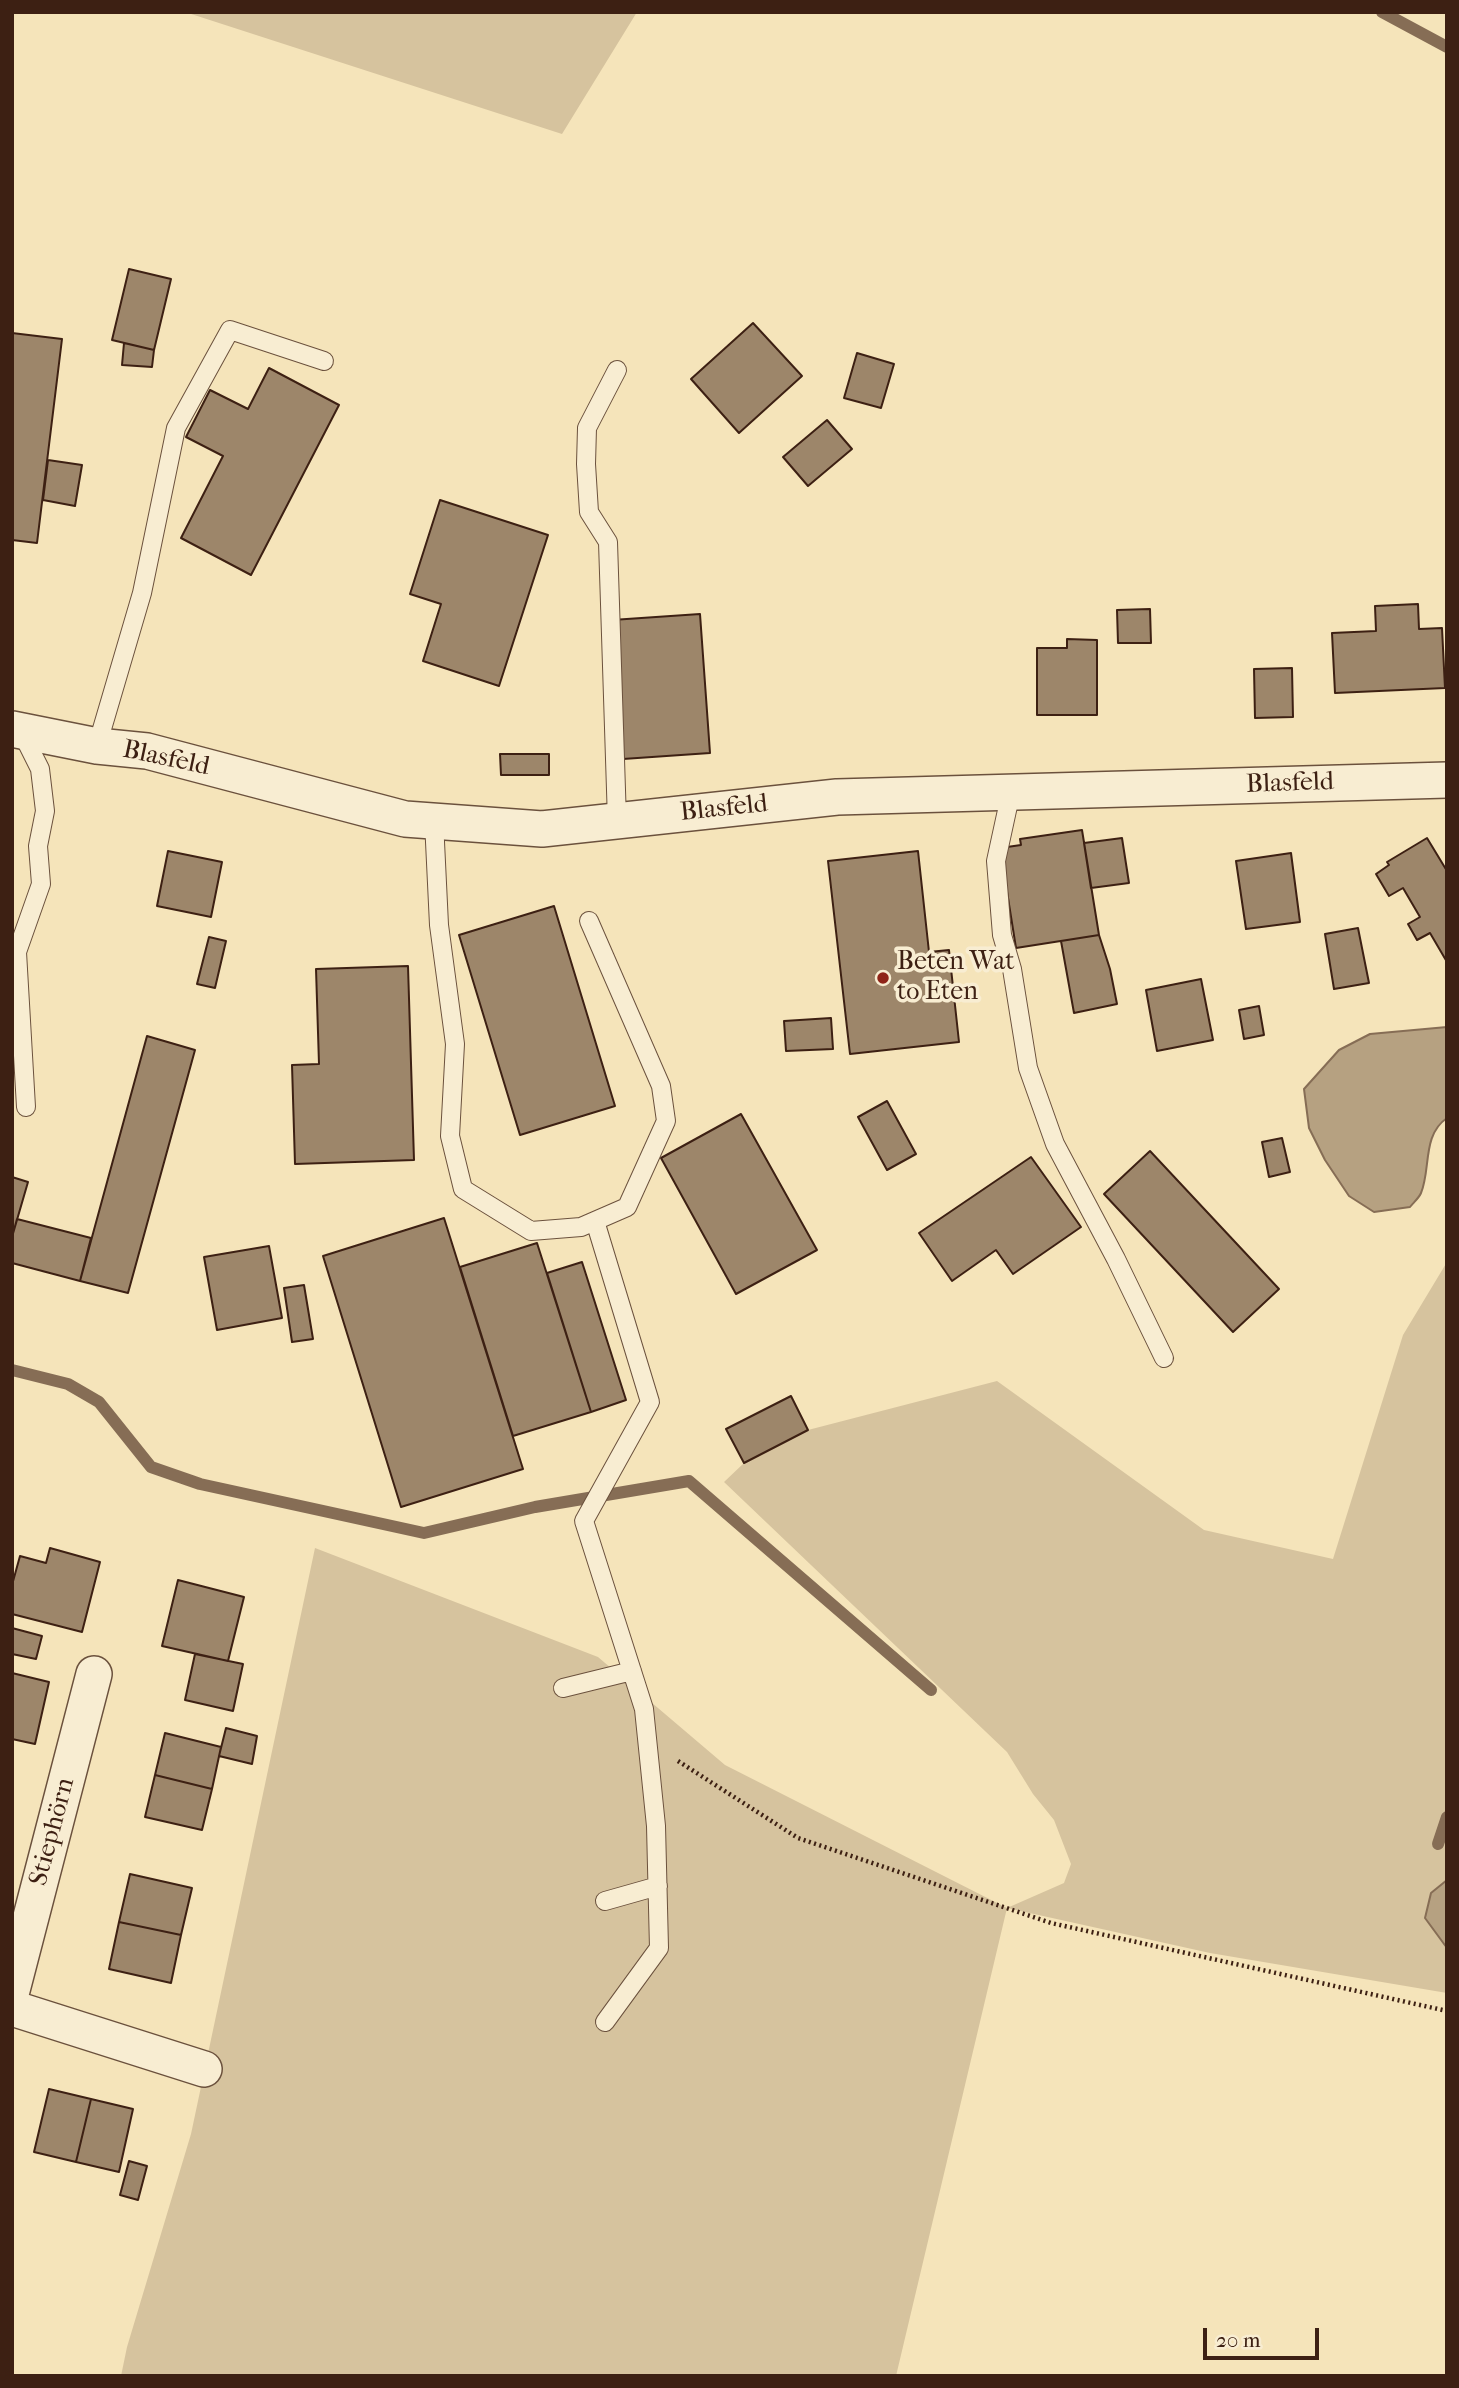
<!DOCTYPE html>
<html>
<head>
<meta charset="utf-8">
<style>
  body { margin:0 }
  #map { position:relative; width:1459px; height:2388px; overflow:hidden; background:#f5e4ba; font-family:"IM FELL French Canon",serif }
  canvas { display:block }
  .frame { position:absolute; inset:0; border:14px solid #3d2013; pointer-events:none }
  .scale { position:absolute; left:1203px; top:2328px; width:116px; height:32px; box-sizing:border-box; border:4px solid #3d2013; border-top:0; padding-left:9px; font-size:21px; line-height:24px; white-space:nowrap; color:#3d2013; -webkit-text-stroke:5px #f8edd2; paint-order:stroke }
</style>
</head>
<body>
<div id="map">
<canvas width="1459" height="2388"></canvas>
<div class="frame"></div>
<div class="scale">20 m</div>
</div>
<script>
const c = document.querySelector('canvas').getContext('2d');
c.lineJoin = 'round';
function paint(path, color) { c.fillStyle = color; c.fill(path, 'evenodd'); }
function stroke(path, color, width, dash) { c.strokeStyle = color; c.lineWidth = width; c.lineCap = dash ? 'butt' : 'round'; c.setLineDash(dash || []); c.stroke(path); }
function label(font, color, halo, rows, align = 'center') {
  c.font = font + ' "IM FELL French Canon",serif'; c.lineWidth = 7; c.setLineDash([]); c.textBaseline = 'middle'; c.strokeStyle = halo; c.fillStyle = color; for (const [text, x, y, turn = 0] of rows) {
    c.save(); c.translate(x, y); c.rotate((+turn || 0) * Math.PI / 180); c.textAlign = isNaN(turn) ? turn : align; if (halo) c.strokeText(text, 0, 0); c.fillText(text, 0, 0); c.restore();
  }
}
paint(new Path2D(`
  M185 12H637L562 134Z
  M1447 1262V1993L1210 1953 1007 1908 896 2376H121L127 2347 191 2134 315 1548 598 1657 725 1765 1007 1908 1064 1883 1071 1864 1054 1820 1033 1794 1007 1752 724 1482 744 1463 808 1430 997 1381 1204 1530 1333 1559 1403 1335Z`), '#d6c39e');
const water = new Path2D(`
  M1447 1027V1118C1422 1135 1431 1169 1421 1193 1419 1198 1413 1203 1410 1207L1374 1212 1349 1196 1325 1160 1309 1128 1304 1089 1339 1050 1370 1034Z
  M1447 1880V1948L1425 1918 1431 1893Z`);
paint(water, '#b6a181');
stroke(water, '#866d55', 2);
stroke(new Path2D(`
  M1382 12 1447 47
  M12 1370 68 1384 99 1402 151 1467 200 1484 424 1533 535 1507 689 1481 931 1690
  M1438 1844 1447 1817`), '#866d55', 12);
const building = new Path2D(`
  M129 269 171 279 154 350 112 340Z
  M753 323 802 376 739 433 691 379Z
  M12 333 62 339 37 543 12 540Z
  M124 343 154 350 152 367 122 365Z
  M857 353 894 364 881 408 844 398Z
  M269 368 339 405 251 575 181 538 223 456 186 437 210 390 248 409Z
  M827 420 852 449 808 486 783 457Z
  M48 460 82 465 75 506 43 500Z
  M440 500 548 535 499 686 423 661 441 604 410 594Z
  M1418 604 1419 629 1442 628 1445 688 1335 693 1332 633 1376 631 1375 606Z
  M1150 609 1151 643H1118L1117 610Z
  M700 614 710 753 623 759 612 620Z
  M1067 639 1097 640V715H1037V648H1067Z
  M1292 668 1293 717 1255 718 1254 669Z
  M500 754H549V775H501Z
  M1082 830 1099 935 1016 948 1000 848 1021 845 1020 839Z
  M1122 838 1129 883 1091 888 1084 843Z
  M1427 838 1447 871V962L1430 933 1417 940 1408 924 1420 917 1403 888 1389 896 1376 874 1389 865 1387 862Z
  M168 851 222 862 211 917 157 906Z
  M918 851 929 952 949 950 959 1042 850 1054 828 861Z
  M1291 853 1300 922 1246 929 1236 861Z
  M554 906 615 1106 520 1135 459 935Z
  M1358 928 1369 983 1334 989 1325 934Z
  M1099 935 1110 969 1117 1004 1074 1013 1061 941Z
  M209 937 226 941 215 988 197 984Z
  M408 966 414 1160 295 1164 292 1065 319 1064 316 969Z
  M1201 979 1213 1040 1157 1051 1146 990Z
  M1259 1006 1264 1035 1244 1039 1239 1010Z
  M831 1018 833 1049 786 1051 784 1021Z
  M147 1036 195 1050 128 1293 80 1281Z
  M887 1101 916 1154 887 1170 858 1117Z
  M741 1114 817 1250 736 1294 661 1158Z
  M1282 1138 1290 1172 1269 1177 1262 1142Z
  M1150 1151 1279 1289 1233 1332 1104 1194Z
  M1031 1157 1081 1227 1013 1274 996 1250 952 1281 919 1233Z
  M12 1177 28 1182 12 1237Z
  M444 1218 523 1469 401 1507 323 1256Z
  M17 1219 91 1238 80 1281 12 1263V1237Z
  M537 1243 591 1412 513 1436 460 1267Z
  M269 1246 282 1318 217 1330 204 1257Z
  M582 1262 626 1400 591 1412 547 1273Z
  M304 1285 313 1339 292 1342 284 1288Z
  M791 1396 808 1430 744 1463 726 1429Z
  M50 1548 100 1562 82 1632 12 1614V1585L20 1556 46 1563Z
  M178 1580 244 1597 228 1661 162 1646Z
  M12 1628 42 1636 36 1659 12 1654Z
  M195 1654 243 1664 233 1711 185 1700Z
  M12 1673 49 1682 35 1744 12 1739Z
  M226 1728 257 1736 252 1764 219 1756Z
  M165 1733 221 1747 212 1789 155 1775Z
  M155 1775 212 1789 202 1830 145 1817Z
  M130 1874 192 1888 181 1935 119 1922Z
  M119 1922 181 1935 171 1983 109 1969Z
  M49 2089 91 2099 76 2162 34 2152Z
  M91 2099 133 2109 119 2172 76 2162Z
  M129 2161 147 2166 138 2200 120 2195Z`);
paint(building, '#9d866a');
stroke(building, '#3d2013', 2);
const service = new Path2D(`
  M21 731 40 769 45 811 38 846 41 884 17 952 26 1107
  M97 746 142 593 176 428 230 330 324 361
  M1011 792 996 861 1002 935 1012 969 1028 1068 1055 1144 1116 1259 1164 1358
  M434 821 439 925 455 1044 450 1136 463 1189 531 1231 581 1227 627 1207 666 1121 661 1086 589 921
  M617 821 608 542 589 512 586 464 587 428 617 370
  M595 1221 650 1402 584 1521 644 1709 656 1826 659 1948 605 2022
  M563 1688 632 1671
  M605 1901 658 1886`);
const minor = new Path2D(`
  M12 729 97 746 147 751 405 819 542 829 837 797 1447 780
  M12 1990 94 1674
  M12 2008 204 2069`);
stroke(service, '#6b513d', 20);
stroke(minor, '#6b513d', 38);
stroke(new Path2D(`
  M678 1761 798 1838 1051 1923 1447 2011`), '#3d2013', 4.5, [2, 3.5]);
stroke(service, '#f8edd2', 18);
stroke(minor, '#f8edd2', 35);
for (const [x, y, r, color] of [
  [883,978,7,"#8f2418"]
]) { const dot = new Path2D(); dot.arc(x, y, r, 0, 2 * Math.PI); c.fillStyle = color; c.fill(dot); stroke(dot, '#f8edd2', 2.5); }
label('26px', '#3d2013', '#f8edd2', [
  ["Blasfeld",166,759,12],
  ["Blasfeld",1290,784,-2],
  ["Blasfeld",724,809,-6],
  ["Stiephörn",53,1832,-75]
]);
label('26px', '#3d2013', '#f8edd2', [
  ["Beten Wat",897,963],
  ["to Eten",897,993]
], 'left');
</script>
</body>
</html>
